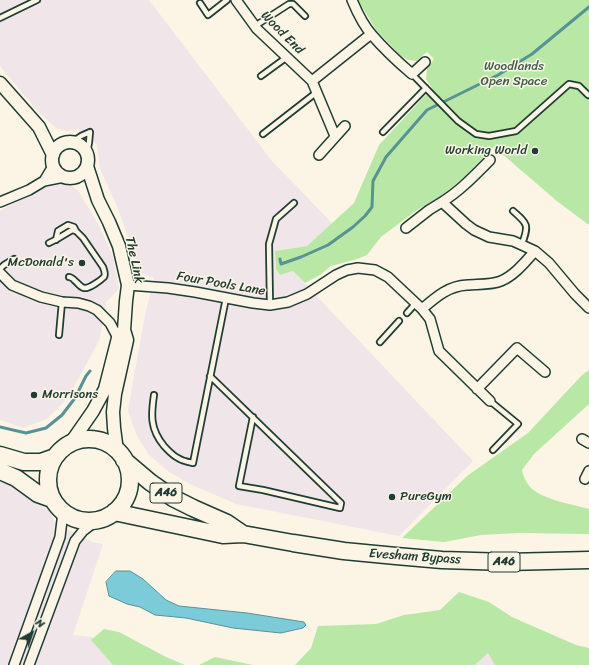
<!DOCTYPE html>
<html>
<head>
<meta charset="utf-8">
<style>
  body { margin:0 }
  #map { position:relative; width:589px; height:665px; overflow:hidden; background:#fcf5e5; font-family:Sriracha,sans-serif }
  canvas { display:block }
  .north { position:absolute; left:12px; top:613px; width:40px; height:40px; -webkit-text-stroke:3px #fcf5e5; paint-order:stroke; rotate:40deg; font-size:11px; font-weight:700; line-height:16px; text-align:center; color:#1f3d34 }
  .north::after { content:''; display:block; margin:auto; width:14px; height:18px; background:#1f3d34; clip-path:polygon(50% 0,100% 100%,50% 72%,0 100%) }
</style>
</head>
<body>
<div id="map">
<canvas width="589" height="665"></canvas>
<div class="north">N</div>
</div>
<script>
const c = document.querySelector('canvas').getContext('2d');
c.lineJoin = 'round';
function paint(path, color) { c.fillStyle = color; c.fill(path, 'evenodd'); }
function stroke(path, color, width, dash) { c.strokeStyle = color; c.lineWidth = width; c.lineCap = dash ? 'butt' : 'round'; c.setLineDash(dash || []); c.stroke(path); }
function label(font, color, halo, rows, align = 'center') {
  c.font = font + ' Sriracha,sans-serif'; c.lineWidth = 3; c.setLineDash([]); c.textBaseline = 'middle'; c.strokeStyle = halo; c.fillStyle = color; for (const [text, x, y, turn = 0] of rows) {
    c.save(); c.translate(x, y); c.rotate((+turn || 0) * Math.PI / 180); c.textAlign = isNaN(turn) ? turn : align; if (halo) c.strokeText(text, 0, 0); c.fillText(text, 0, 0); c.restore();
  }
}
paint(new Path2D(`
  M0 0H149L272 161 332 223 307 246 275 251 276 269 280 275 293 271 473 461 399 536 236 504 192 485 169 472 149 455 137 436 128 411 133 381 146 310 154 278 142 273 138 267 124 225 116 204 100 169 97 145 78 129 67 131 57 129 39 113 0 66Z
  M56 180 68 182 79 192 98 224 113 256 119 289 106 302 100 339 75 385 64 402 47 419 23 428 0 420V211L27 195Z
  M0 479 16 486 50 511 55 523 92 542 103 544 73 635 92 637 118 665H0Z
  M488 653 496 665H472Z`), '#f0e6e9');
paint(new Path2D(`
  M358 0H589V225L558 202 494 147 462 179 442 195 417 210 381 237 367 255 357 259 331 266 320 275 305 283 293 271 280 275 276 269 275 251 307 246 354 203 379 145 432 88 426 79 427 68 434 59 427 52 416 61 408 60 401 56 376 30Z
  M589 370V404L534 454 522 470C523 476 526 482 530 487 543 500 572 504 589 509V534L518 533 481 535 444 542 402 538 467 476 528 433 582 375Z
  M459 592 489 602 512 617 576 645 589 648V665H495L488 653 475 665H295L311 648 318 626 376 624 404 615 440 610Z
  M104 629 119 632 166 657 185 665H113L91 640Z
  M215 657 253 665H199Z`), '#b9e8a6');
const water = new Path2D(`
  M116 571H130L143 579 166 600 179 606 247 613 304 622 306 625 303 628 281 633 233 628 186 618 155 615 140 607 127 604 109 596 106 582Z`);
paint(water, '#7ccbd8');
stroke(water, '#579296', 1);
stroke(new Path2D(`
  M280 259 281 264 301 257 328 245 353 227 365 216 372 207 373 181 386 157 427 110 498 75 532 54 589 7
  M0 427 26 433 46 428 62 415 75 398 86 376 90 371`), '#579296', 3);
const lane = new Path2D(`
  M200 3 208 15 227 0
  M0 18 37 0
  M255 26 289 4H293L305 16
  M412 74 458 121 476 134 489 136 516 131 569 84 579 86 588 95
  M261 76 287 57
  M383 132 426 88
  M263 134 317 92
  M72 142 81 136 90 132 89 143 87 152
  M513 211C528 224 529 225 522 244
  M56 240 58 231 68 225 74 227 76 231
  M49 243 57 239 72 230 76 231 83 238 103 267C104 270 106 274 104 277 101 280 89 289 84 288 80 287 78 283 74 280 74 279 70 277 69 277
  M0 269 4 265 14 259
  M270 305 269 244 276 219 294 203
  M407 313 416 303
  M59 335 62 302
  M380 342 399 321
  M210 376 341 503 340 508 263 490 239 486 253 417
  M154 395C151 415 150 429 164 446 168 450 172 455 178 458 182 461 188 462 193 463L226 298
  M490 401 518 424 493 450`);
const street = new Path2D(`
  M236 0 257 29 312 81 335 136
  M352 0C357 12 363 25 372 35 384 49 398 62 412 74L425 62
  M312 81 371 34
  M319 155 345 126
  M490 160C475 175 460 191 442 202L466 224 474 230 489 237 513 241 535 251 549 263 575 294 589 308
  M44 181 53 166
  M0 202 29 190 44 181 64 177
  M406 228 429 210 442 202
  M0 273 12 285 41 297 62 302 78 303 89 306 97 310 110 323 118 338
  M128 285 168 288 195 292 253 303 270 305 288 302 307 294 336 275 347 270 358 268 375 270 388 277 422 309 430 319 439 351 490 401
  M422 309C436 297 448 286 467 285 477 284 492 285 501 281 515 275 525 262 535 251
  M477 389 517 348 545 372
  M582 439 589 443
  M585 479 589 471
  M14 665 60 537 63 512
  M29 665 75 541 83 531 96 521`);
const secondary = new Path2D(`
  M0 83 39 127 53 155
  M52 160a18 18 0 1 1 36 0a18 18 0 1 1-36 0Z
  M87 166 98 200 109 222 119 246 128 285 126 301 124 330 127 340 115 394 113 412 114 428 117 451
  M70 444 93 411 105 389 118 338 124 330`);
const highway = new Path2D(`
  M48 480a41 41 0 1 1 82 0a41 41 0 1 1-82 0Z
  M0 455 24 462H41L55 457
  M124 460 150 482 173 498 193 508 227 523 243 534
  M0 471 16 478 38 494 52 499
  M114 512 223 535 243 534 293 543 344 551 396 556 442 560 507 562 589 560`);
stroke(lane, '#1f3d34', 8);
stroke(street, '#1f3d34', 12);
stroke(secondary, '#1f3d34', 15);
stroke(highway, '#1f3d34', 19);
stroke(lane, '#fcf5e5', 4.5);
stroke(street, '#fcf5e5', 9);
stroke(secondary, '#fcf5e5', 12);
stroke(highway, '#fcf5e5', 16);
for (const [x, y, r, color] of [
  [535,151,4,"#1f3d34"],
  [82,263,4,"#1f3d34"],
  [34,395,4,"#1f3d34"],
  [392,497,4,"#1f3d34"]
]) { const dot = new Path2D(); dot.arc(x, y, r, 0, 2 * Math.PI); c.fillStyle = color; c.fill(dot); stroke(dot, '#fcf5e5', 1.5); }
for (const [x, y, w] of [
  [166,493,32],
  [504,562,32]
]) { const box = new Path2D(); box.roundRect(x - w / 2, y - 10, w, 20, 3); c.fillStyle = '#fcf5e5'; c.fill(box); stroke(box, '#1f3d34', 1); }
label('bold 12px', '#1f3d34', null, [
  ["A46",166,493],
  ["A46",504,562]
]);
label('13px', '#1f3d34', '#fcf5e5', [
  ["Wood End",282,33,45],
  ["The Link",134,260,78],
  ["Four Pools Lane",221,284,10],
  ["Evesham Bypass",415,557,4]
]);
label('13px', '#3e5f4b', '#fcf5e5', [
  ["Woodlands",514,67],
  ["Open Space",514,82]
]);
label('13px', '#1f3d34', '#fcf5e5', [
  ["Working World",527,151],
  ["McDonald's",74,263],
  ["Morrisons",42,395,"left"],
  ["PureGym",400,497,"left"]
], 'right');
</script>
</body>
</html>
